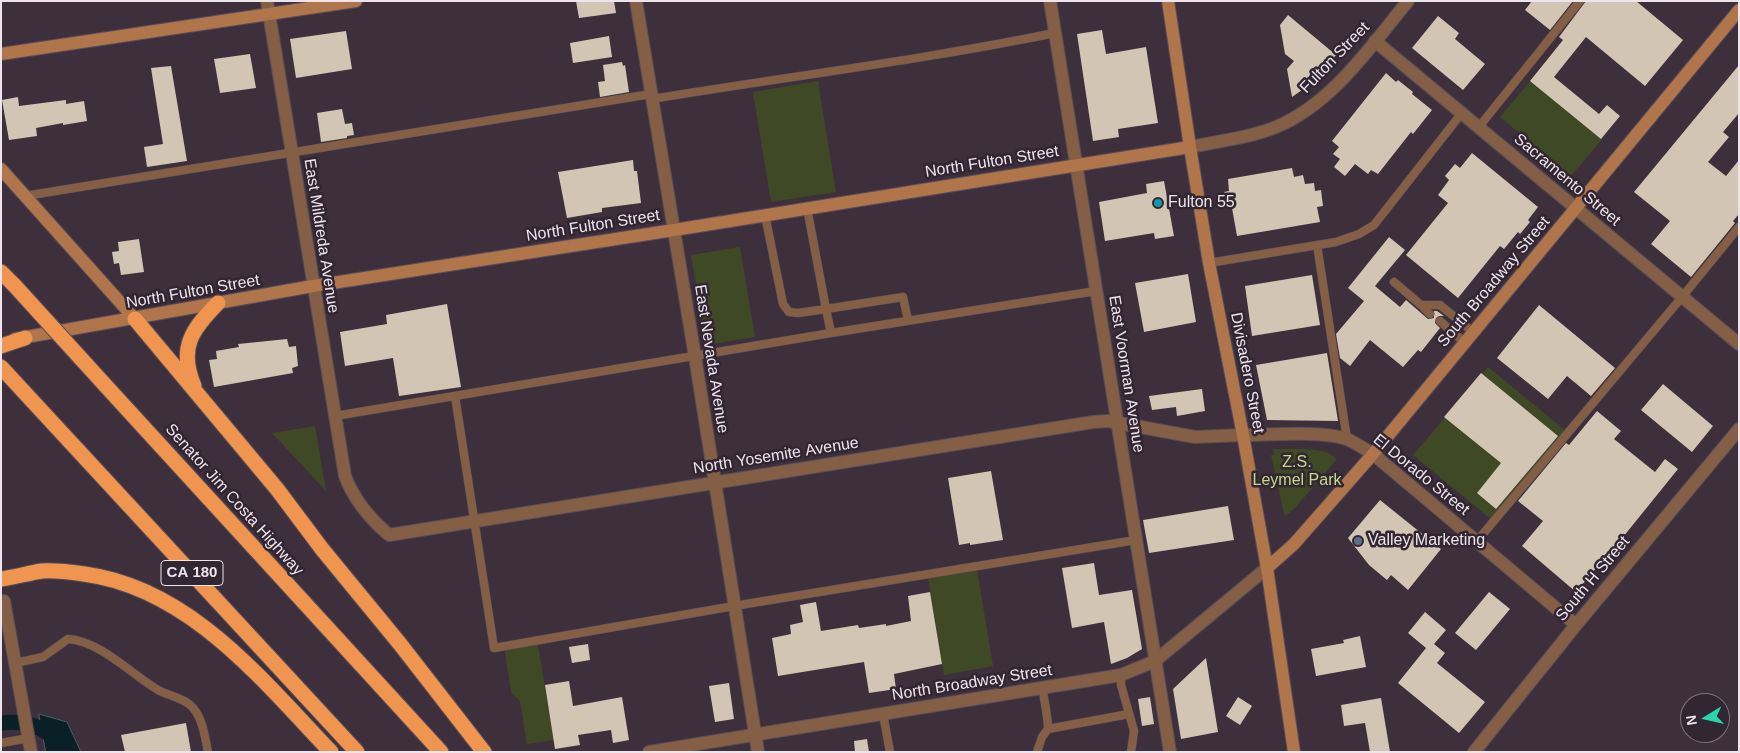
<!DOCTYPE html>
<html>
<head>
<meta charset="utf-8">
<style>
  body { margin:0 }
  #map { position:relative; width:1740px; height:753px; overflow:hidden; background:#3d303c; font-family:Arial,sans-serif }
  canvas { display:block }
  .frame { position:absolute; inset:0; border:2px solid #ede4ec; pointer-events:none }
  .north { position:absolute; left:1680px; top:693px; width:50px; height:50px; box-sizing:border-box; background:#322632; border:1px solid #7d727c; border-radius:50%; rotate:261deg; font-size:14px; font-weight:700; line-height:20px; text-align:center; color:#ede4ec }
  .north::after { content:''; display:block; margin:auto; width:18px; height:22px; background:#28d5ad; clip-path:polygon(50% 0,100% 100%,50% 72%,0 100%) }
</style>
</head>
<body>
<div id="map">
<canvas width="1740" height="753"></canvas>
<div class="frame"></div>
<div class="north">N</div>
</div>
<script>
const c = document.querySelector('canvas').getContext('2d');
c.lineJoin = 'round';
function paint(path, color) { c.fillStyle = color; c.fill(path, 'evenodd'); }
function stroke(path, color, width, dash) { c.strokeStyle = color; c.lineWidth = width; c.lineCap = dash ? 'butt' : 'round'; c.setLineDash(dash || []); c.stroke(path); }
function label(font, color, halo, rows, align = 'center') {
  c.font = font + ' Arial,sans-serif'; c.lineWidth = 5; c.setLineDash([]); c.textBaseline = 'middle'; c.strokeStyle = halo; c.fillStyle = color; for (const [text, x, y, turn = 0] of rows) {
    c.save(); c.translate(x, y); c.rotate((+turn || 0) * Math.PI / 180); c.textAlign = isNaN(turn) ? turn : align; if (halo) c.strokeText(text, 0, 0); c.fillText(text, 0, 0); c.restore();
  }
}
paint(new Path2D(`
  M1532 79 1603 138 1571 176 1500 117Z
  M818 81 836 192 771 202 753 92Z
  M740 247 755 337 706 345 691 255Z
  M1488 367 1566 431 1492 520 1413 455Z
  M315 426 326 491 272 433Z
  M1273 449C1288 450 1330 445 1336 460L1296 507 1287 515 1284 514 1271 455H1274Z
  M977 570 993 666 944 675 928 578Z
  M537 640 554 740 527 744 520 701 511 692 504 646Z`), '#404925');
const water = new Path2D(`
  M39 714 67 722 81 752H46Z`);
paint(water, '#092126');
stroke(water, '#4d5c61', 1);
stroke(new Path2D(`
  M1 723C26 720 52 727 62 752`), '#092126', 15);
paint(new Path2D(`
  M576 1H614L616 13 579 18Z
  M1532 1H1573L1550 30 1525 10Z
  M1586 1H1636L1683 40 1645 86 1586 37 1554 77 1599 114 1607 105 1620 116 1601 139 1530 81 1563 40 1559 37Z
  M1288 15 1336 55 1312 83 1292 97 1287 69 1294 61 1285 54 1280 25Z
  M1438 16 1459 33 1455 39 1485 64 1463 90 1412 48Z
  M1102 30 1106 54 1146 47 1158 123 1118 129 1119 137 1093 141 1077 34Z
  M346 31 352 69 296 78 290 39Z
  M609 36 612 57 573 63 570 43Z
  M250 54 256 88 220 93 214 59Z
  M622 62 623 66 625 65 629 92 600 97 598 82 605 81 603 65Z
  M1739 65V113L1723 132 1729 137 1708 162 1726 176 1739 160V214L1733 221 1735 223 1691 277 1651 244 1670 221 1634 192Z
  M171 66 187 161 147 167 144 147 163 144 151 68Z
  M1386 73 1396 82 1398 80 1413 92 1412 94 1432 110 1413 134 1411 132 1378 174 1371 170 1368 174 1355 164 1345 176 1334 167 1340 159 1333 154 1339 147 1332 141Z
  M18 97 19 106 66 100V104L84 101 87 121 63 125V123L36 128 37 136 9 140 2 100Z
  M342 109 345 124 352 123 354 135 347 136V138L321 142 317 113Z
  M1472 153 1538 207 1528 220 1530 222 1520 234 1518 232 1504 249 1500 246 1458 298 1406 255 1448 203 1438 195 1449 180 1445 176 1455 164 1460 168Z
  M633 160 634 171H637L641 203 602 208V212L567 218 558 172Z
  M1292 168 1294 177 1303 175 1305 184 1314 183 1315 191 1321 190 1323 206 1317 207 1320 222 1237 236 1232 208H1227L1224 192 1229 191 1228 179Z
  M1164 181 1174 236 1155 239 1154 233 1105 241 1099 202 1147 193 1146 184Z
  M1389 237 1405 250 1375 286 1400 307 1406 300 1428 319 1434 318V311H1437L1444 316H1439L1436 318 1435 323 1440 328 1421 352 1418 350 1403 367 1370 340 1350 366 1340 358 1336 334 1364 301 1348 288Z
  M139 239 144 272 121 275 119 263 114 264 112 252 119 251 118 242Z
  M1188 274 1196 322 1144 332 1135 283Z
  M1312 275 1320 325 1252 336 1245 286Z
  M447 304 461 387 399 396 393 358 345 366 340 332 387 324 386 315Z
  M1539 305 1615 368 1591 396 1567 376 1548 399 1497 358Z
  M287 339 289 347 296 346 298 366 292 368 293 373 214 387 209 360 217 359 216 351 239 347 238 344Z
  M1327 353 1338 421 1267 420 1256 365Z
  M1481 373 1558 436 1496 509 1477 493 1501 463 1444 417Z
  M1663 384 1713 426 1692 452 1641 410Z
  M1202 389 1205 411 1177 416 1176 407 1152 410 1149 396Z
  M1597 411 1621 431 1614 439 1655 472 1665 459 1678 469 1619 542H1618L1576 592 1522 546 1543 521 1518 501 1566 443 1569 445Z
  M991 471 1003 540 970 545V543L959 545 948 478Z
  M1380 500 1441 549 1408 590 1391 575 1387 580 1369 565 1348 538Z
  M1228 506 1234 540 1149 553 1143 520Z
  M1094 563 1099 595 1132 590 1142 649 1127 658 1111 664 1104 622 1072 628 1062 568Z
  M930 592 942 664 894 674 896 689 869 693 864 662 778 676 772 638 791 634 790 625 803 622 800 605 816 602 821 631 858 625 859 628 886 624V626L911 621 908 596Z
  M1489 592 1510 609 1476 650 1455 633Z
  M1425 612 1446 630 1434 644 1445 653 1437 663 1485 702 1459 733 1398 683 1426 648 1408 633Z
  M1360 636 1366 667 1316 676 1311 649 1344 643 1343 640Z
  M588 644 590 660 572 663 569 647Z
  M1206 658 1218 732 1181 739 1173 689Z
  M569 681 573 706 622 697 629 740 613 743 611 730 578 735 580 745 555 749 545 685Z
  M729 683 734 719 715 722 709 686Z
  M1150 697 1154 724 1142 726 1138 699Z
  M1238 697 1252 706 1240 725 1226 716Z
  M1381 698 1390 752H1370L1365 723 1344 726 1341 705Z
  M186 723 191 752H125L121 735Z
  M867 739 869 752H855L854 741Z`), '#d2c5b4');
const service = new Path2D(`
  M652 99C786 77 922 60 1055 33
  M1478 128 1580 1
  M25 196 651 94
  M765 215 783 304 789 312 798 313 826 309 807 208
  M1317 245 1347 439
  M1209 263 1336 242 1359 234 1374 225 1461 114
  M1394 282 1421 305H1440L1473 332
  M1421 305 1430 314
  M1440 321 1464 342
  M831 333 826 309 903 297 908 320
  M455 396 494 648 734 606 1136 540
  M335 416 831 333 1096 291
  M1477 541 1682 297 1739 227
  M15 663 43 657 68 639C100 641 131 674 158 690 169 696 185 698 193 708 203 719 205 738 208 752
  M1121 675V685L1134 731 1131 752
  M883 714 890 752
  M1048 729 1129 714
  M1 743 29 738
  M1037 752 1042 737 1048 729C1048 715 1044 703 1043 689`);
const minor = new Path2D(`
  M267 1 345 476C354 500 369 518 389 535L1093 422 1108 421 1195 437 1243 435
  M636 1 695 357 758 752
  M1050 1 1170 752
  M1 602 4 601 31 752
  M649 752 1121 675 1155 661 1267 568`);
const tertiary = new Path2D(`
  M1375 41 1739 344
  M1190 147C1218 141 1249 138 1276 127 1332 104 1370 47 1408 1
  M1243 435C1269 435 1326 430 1349 440 1357 444 1365 449 1373 454L1576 625
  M1474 752 1576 625 1739 429`);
const secondary = new Path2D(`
  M1168 1 1190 147 1209 263 1243 435 1267 568 1294 752
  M1 54 356 1
  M1 169 135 319
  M15 339 313 286 674 230 1190 147
  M1267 568 1294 544 1373 454 1739 10`);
const motorway = new Path2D(`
  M1 272 15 286
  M135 319 277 489 322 549 400 644 484 752
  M1 346 25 338
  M1 367 357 752
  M105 385 441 752
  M194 386C178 348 192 329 218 303
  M1 579C15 577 29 573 42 571 56 570 70 572 84 574 190 588 262 680 331 752`);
stroke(service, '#594d58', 9);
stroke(minor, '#594d58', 14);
stroke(tertiary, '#594d58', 14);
stroke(secondary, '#594d58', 14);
stroke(motorway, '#594d58', 17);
stroke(service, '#845f45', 8);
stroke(minor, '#845f45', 12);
stroke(tertiary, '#845f45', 12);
stroke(secondary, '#b0754a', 12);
stroke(motorway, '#ef954f', 15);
const motorwayBridge = new Path2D(`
  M15 286 105 385`);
stroke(motorwayBridge, '#594d58', 17, []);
stroke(motorwayBridge, '#ef954f', 15);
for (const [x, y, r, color] of [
  [1158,203,5,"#0f9aa8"],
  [1358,541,5,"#5c6f8a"]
]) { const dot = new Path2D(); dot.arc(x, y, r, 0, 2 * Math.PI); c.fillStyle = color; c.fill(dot); stroke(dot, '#322632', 2); }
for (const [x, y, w] of [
  [192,573,62]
]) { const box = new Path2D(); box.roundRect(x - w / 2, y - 12.5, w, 25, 4); c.fillStyle = '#322632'; c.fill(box); stroke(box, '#ede4ec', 1); }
label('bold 15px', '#ede4ec', null, [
  ["CA 180",192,573]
]);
label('16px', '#ede4ec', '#322632', [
  ["Fulton Street",1335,58,-46],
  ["North Fulton Street",992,162,-9],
  ["Sacramento Street",1567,180,40],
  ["North Fulton Street",593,226,-9],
  ["East Mildreda Avenue",321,236,81],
  ["South Broadway Street",1494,282,-50],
  ["North Fulton Street",193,292,-10],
  ["East Nevada Avenue",711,359,81],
  ["Divisadero Street",1247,373,79],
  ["East Voorman Avenue",1126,374,81],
  ["North Yosemite Avenue",776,456,-9],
  ["El Dorado Street",1421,475,39],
  ["Senator Jim Costa Highway",234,500,48],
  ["South H Street",1593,579,-50],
  ["North Broadway Street",972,683,-9]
]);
label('16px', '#ede4ec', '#322632', [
  ["Fulton 55",1168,203],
  ["Valley Marketing",1368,541]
], 'left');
label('16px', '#c3d987', '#322632', [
  ["Z.S.",1297,463],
  ["Leymel Park",1297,481]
]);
</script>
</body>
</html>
